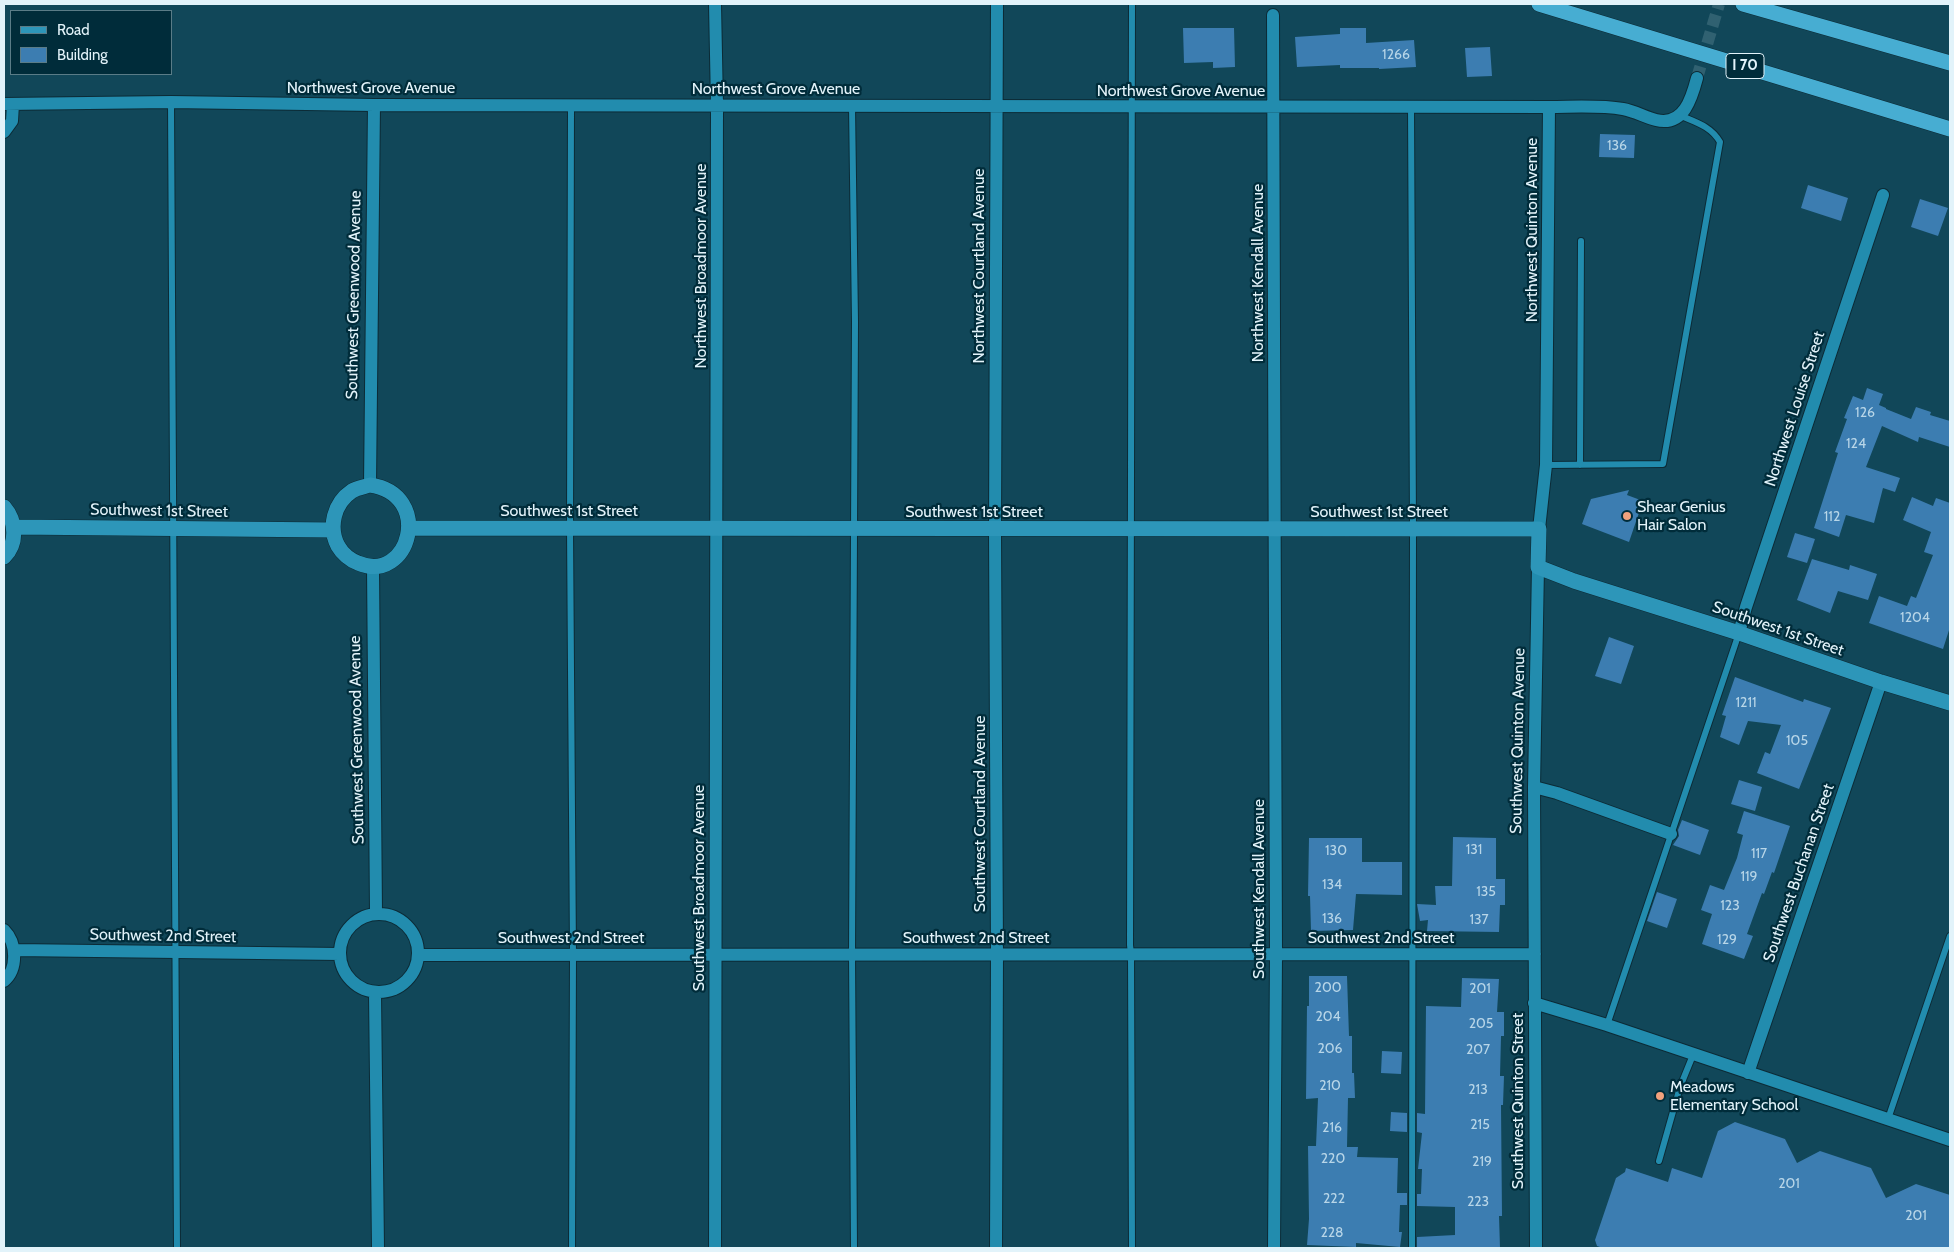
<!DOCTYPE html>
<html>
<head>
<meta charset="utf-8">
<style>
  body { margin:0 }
  #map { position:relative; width:1954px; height:1252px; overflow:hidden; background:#114759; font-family:Cabin,sans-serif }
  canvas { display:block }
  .frame { position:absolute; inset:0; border:5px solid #e2f3fa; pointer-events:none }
  .legend { position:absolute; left:10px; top:10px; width:162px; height:65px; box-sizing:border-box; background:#002c3a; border:1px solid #5a7c87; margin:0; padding:6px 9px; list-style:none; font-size:15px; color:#e2f3fa }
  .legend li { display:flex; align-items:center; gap:10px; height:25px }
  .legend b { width:25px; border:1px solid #5a7c87 }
</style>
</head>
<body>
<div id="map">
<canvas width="1954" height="1252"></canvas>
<div class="frame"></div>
<ul class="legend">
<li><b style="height:6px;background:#2d96b9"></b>Road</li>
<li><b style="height:14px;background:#3c7db1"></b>Building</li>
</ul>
</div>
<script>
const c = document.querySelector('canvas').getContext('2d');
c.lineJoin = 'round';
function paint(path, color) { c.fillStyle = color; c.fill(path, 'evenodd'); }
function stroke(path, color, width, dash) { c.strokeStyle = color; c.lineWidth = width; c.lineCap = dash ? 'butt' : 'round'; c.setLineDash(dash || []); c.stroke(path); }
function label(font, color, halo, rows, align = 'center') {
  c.font = font + ' Cabin,sans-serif'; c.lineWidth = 4.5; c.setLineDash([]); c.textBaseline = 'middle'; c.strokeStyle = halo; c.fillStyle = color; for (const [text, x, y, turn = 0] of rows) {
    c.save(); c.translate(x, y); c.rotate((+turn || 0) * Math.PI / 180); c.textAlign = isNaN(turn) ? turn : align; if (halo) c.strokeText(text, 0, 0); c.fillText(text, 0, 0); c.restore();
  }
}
paint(new Path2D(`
  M1183 28H1234L1235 67 1213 68V62L1184 63Z
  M1340 28H1366V43L1414 40 1416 67 1379 69V68H1340V65L1297 67 1295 37 1340 34Z
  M1490 47 1492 76 1467 77 1465 48Z
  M1600 134 1635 135 1634 158 1599 157Z
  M1808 185 1848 198 1841 221 1801 208Z
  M1920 199 1948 208 1938 236 1911 227Z
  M1867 388 1883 394 1879 405 1886 408V409L1911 419 1916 407 1931 412 1930 415 1950 421V447L1919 437 1918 442 1882 426 1866 467 1900 478 1895 492 1883 488 1874 523 1846 515 1839 537 1814 528 1838 453 1835 452 1847 419 1844 418 1853 396 1863 400Z
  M1629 490 1627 495 1643 501 1629 542 1582 524 1591 499Z
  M1912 497 1933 506 1936 498 1950 503V627L1943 649 1869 623 1879 596 1907 606 1911 596 1916 598 1933 555 1924 552 1931 532 1903 520Z
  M1795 533 1815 539 1807 563 1787 557Z
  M1812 559 1849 570 1850 565 1877 574 1868 600 1838 591 1830 613 1797 600Z
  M1609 637 1634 646 1621 684 1595 676Z
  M1735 677 1803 702 1804 699 1831 708 1799 789 1757 773 1765 752 1770 754 1781 725 1748 721 1739 745 1720 737 1726 716 1722 715Z
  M1739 780 1762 787 1755 811 1731 804Z
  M1744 811 1790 826 1774 873 1772 872 1764 894 1762 893 1747 934 1753 936 1744 959 1702 944 1712 914 1701 910 1710 885 1724 890 1737 858 1743 835 1737 833Z
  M1682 820 1709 830 1700 855 1673 845 1679 836 1678 830Z
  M1453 837 1496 838V879H1505V905H1500L1499 932 1427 931 1428 920 1420 921 1417 904 1436 905 1435 886H1452Z
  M1309 838H1362V862H1402V895L1356 894 1353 930 1311 931 1310 896H1308Z
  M1657 892 1677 899 1667 928 1647 921Z
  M1309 976H1347L1349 1036H1352V1073H1354L1355 1098H1348L1347 1147H1358L1357 1157 1398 1158 1397 1193H1407V1205H1400L1399 1232H1402L1400 1247 1356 1243V1247L1307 1245 1309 1219 1308 1146H1316L1318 1098 1306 1099 1307 1006H1309Z
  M1462 978 1499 979 1497 1012H1504V1036H1501L1500 1076H1504L1503 1105H1501L1502 1216H1499L1500 1248H1417V1237L1455 1235V1207L1417 1206V1194H1421L1422 1169H1418L1422 1133 1417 1132V1113L1425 1114 1426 1006 1461 1007Z
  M1382 1051 1402 1052 1401 1074 1381 1073Z
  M1391 1112 1407 1113V1132L1390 1131Z
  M1735 1122 1785 1139 1797 1163 1820 1151 1871 1168 1886 1198 1916 1184 1950 1195V1248H1603L1597 1246 1595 1240 1616 1178 1625 1172 1626 1168 1668 1182 1672 1168 1702 1178 1718 1131Z`), '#3c7db1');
stroke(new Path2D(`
  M1697 78 1719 4`), '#306171', 12, [12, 6]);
const lane = new Path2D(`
  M171 102 177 1248
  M571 105 570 528 573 955 572 1248
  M852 106 855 322 852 954 854 1248
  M1411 106 1413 530 1412 1248
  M1546 465 1663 464 1720 142C1711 126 1695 122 1679 115
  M1580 465 1581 241
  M1607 1025 1739 633
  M1888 1119 1950 936
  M1659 1161 1680 1087 1693 1055
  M1132 1248 1131 954 1130 945 1132 4`);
const street = new Path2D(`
  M715 4 717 105 715 1248
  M1273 15 1276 955 1274 1248
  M4 104 171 102 374 105 1549 107C1573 107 1599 105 1623 109 1634 111 1645 117 1656 120 1684 127 1692 97 1697 78
  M4 132 12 121 13 104
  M370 485 374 105
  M1539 529 1546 465 1549 107
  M373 567 376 913
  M1739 633 1746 607 1883 195
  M1534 787 1557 793 1671 834
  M340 953a39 39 0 1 1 78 0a39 39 0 1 1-78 0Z
  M4 930C17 943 18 969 4 981
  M14 950 340 954
  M418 955 1535 954
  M375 994 378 1248
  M1534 1003 1607 1025 1950 1140
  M1748 1073 1881 682
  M996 1248 997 954 995 529 997 4
  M1536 1248 1534 787 1538 567`);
const secondary = new Path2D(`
  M370 485C434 494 410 585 358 563 350 560 342 553 338 546 328 527 334 503 352 491 357 488 364 487 370 485Z
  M4 507C16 521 18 543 4 557
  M14 527 333 530
  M410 528 1539 529 1538 567 1574 581 1739 633 1881 682 1950 703`);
const highway = new Path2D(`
  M1539 4 1950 129
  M1743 4 1950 63`);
stroke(lane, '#0c2b36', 8);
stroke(street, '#0c2b36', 14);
stroke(secondary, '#0c2b36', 16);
stroke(highway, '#0c2b36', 16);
stroke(lane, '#228cae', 6);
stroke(street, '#228cae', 12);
stroke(secondary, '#2d96b9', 15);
stroke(highway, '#47add2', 15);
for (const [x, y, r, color] of [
  [1627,516,5,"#f1a17d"],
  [1660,1096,5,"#f1a17d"]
]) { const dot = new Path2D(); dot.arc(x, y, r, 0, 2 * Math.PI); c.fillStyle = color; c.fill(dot); stroke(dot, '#002c3a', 2); }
label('14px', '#b8d6e8', null, [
  ["1266",1396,55],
  ["136",1617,146],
  ["126",1865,413],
  ["124",1856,444],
  ["112",1832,517],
  ["1204",1915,618],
  ["1211",1746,703],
  ["105",1797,741],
  ["131",1474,850],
  ["130",1336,851],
  ["117",1759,854],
  ["119",1749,877],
  ["134",1332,885],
  ["135",1486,892],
  ["123",1730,906],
  ["136",1332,919],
  ["137",1479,920],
  ["129",1727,940],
  ["200",1328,988],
  ["201",1480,989],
  ["204",1328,1017],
  ["205",1481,1024],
  ["206",1330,1049],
  ["207",1478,1050],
  ["210",1330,1086],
  ["213",1478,1090],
  ["215",1480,1125],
  ["216",1332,1128],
  ["220",1333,1159],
  ["219",1482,1162],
  ["201",1789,1184],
  ["222",1334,1199],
  ["223",1478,1202],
  ["201",1916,1216],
  ["228",1332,1233]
]);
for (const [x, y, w] of [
  [1745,66,38]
]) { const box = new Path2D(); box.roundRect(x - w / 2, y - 12.5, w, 25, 4); c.fillStyle = '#002c3a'; c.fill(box); stroke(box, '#e2f3fa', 1); }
label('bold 15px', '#e2f3fa', null, [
  ["I 70",1745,66]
]);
label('16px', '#e2f3fa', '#002c3a', [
  ["Northwest Grove Avenue",371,88],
  ["Northwest Grove Avenue",776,89],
  ["Northwest Grove Avenue",1181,91],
  ["Northwest Quinton Avenue",1532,230,-90],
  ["Northwest Broadmoor Avenue",701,266,-90],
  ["Northwest Courtland Avenue",979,266,-90],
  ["Northwest Kendall Avenue",1258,273,-90],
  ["Southwest Greenwood Avenue",354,295,-89],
  ["Northwest Louise Street",1795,409,-72],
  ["Southwest 1st Street",159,511,1],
  ["Southwest 1st Street",569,511],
  ["Southwest 1st Street",974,512],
  ["Southwest 1st Street",1379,512],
  ["Southwest 1st Street",1778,629,19],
  ["Southwest Greenwood Avenue",357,740,-91],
  ["Southwest Quinton Avenue",1518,741,-89],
  ["Southwest Courtland Avenue",980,814,-90],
  ["Southwest Buchanan Street",1799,873,-71],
  ["Southwest Broadmoor Avenue",699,888,-90],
  ["Southwest Kendall Avenue",1259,889,-90],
  ["Southwest 2nd Street",163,936,1],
  ["Southwest 2nd Street",571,938],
  ["Southwest 2nd Street",976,938],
  ["Southwest 2nd Street",1381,938],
  ["Southwest Quinton Street",1518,1101,-90]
]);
label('16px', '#e2f3fa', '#002c3a', [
  ["Shear Genius",1637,507],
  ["Hair Salon",1637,525],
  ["Meadows",1670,1087],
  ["Elementary School",1670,1105]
], 'left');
</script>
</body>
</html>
